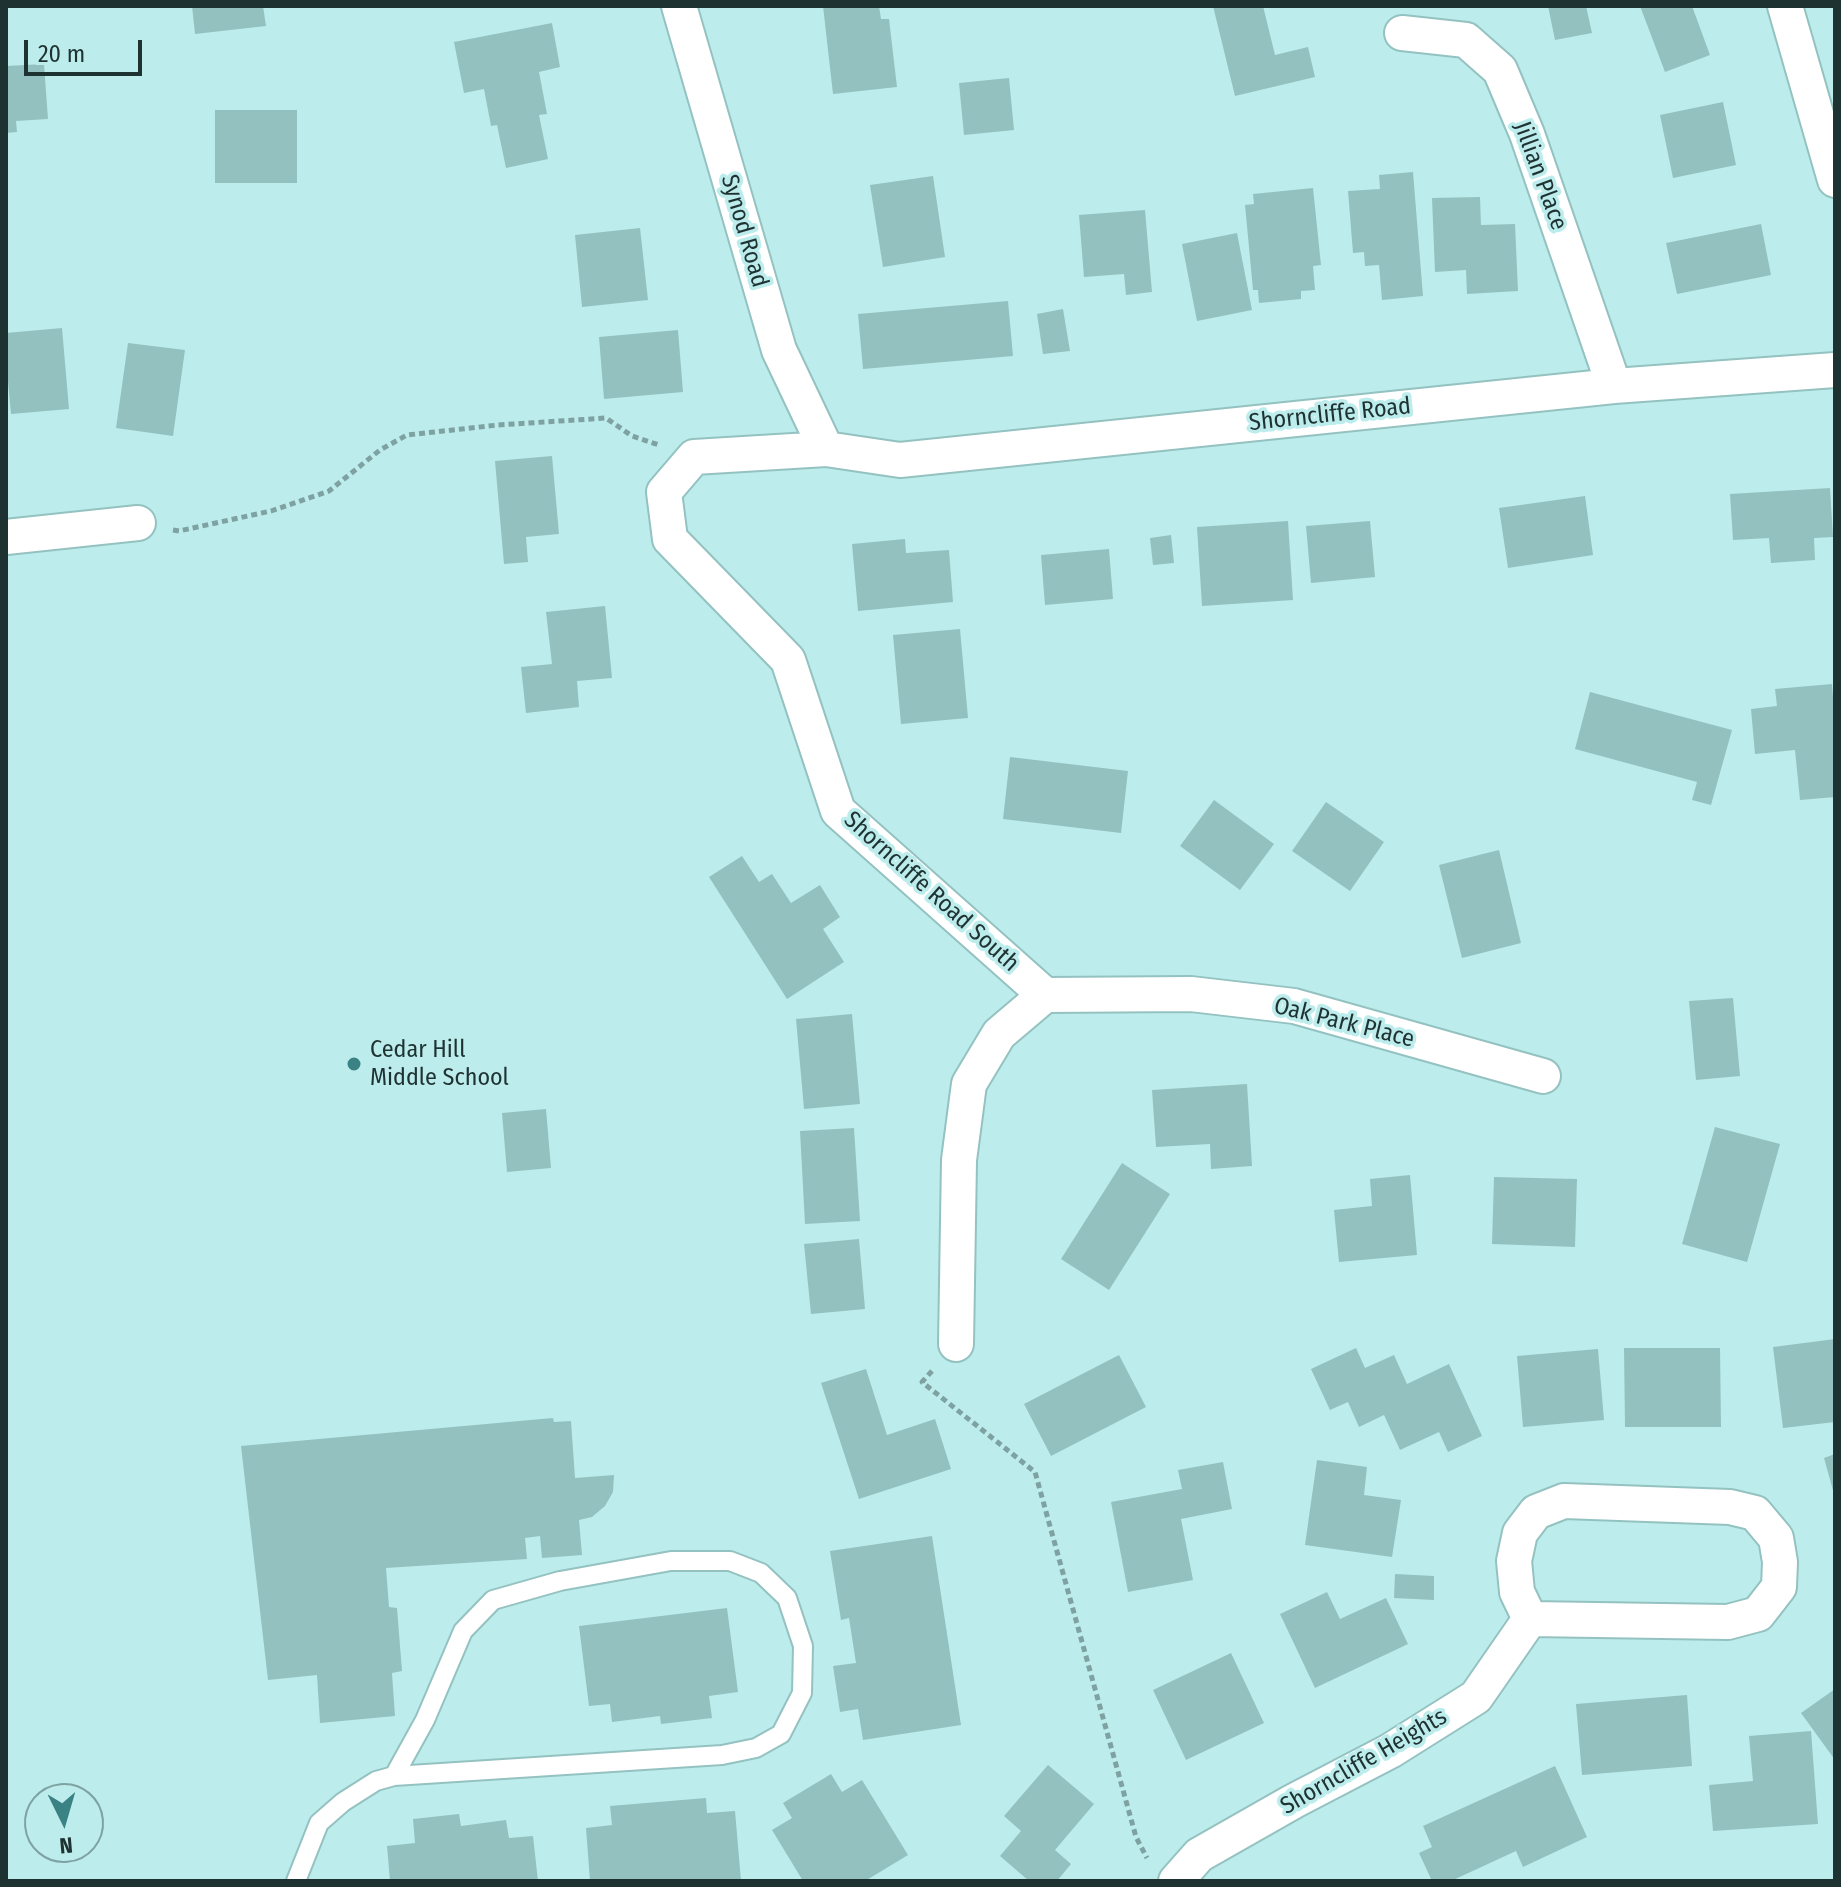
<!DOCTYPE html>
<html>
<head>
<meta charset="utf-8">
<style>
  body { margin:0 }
  #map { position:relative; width:1841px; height:1887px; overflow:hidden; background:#bdecec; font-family:"Fira Sans Condensed",sans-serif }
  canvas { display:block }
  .frame { position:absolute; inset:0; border:8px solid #1f3232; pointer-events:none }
  .north { position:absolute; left:24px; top:1783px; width:80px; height:80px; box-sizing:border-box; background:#bdecec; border:2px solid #7ea2a2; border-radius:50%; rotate:175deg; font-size:22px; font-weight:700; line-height:32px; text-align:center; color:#1f3232 }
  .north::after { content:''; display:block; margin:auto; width:28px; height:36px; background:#3a8283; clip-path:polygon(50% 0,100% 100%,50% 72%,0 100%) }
  .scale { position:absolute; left:24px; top:40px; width:118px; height:36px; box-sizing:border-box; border:4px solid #1f3232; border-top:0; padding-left:10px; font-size:24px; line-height:28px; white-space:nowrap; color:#1f3232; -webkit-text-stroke:6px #bdecec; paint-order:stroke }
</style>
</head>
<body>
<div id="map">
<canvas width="1841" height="1887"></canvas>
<div class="frame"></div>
<div class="north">N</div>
<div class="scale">20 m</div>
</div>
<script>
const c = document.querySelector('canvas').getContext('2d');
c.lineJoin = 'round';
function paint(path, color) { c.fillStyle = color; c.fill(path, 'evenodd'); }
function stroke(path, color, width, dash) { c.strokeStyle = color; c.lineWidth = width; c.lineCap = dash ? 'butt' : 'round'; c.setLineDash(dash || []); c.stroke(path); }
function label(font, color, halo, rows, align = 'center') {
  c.font = font + ' "Fira Sans Condensed",sans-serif'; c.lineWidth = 7; c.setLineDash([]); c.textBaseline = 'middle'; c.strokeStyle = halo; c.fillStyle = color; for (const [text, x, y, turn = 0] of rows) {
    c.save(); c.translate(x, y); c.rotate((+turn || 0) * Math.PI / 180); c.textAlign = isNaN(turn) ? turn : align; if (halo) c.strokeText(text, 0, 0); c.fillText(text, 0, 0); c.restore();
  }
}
paint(new Path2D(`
  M192 6H263L266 26 195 34Z
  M823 6H879L881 19H889L897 87 833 94Z
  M1213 6H1263L1275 55 1308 47 1315 77 1235 96Z
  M1548 6H1586L1592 33 1555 40Z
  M1640 6H1692L1710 55 1665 72Z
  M552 23 560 67 539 72 547 114 539 115 548 159 506 168 497 125 491 126 484 89 464 93 454 42Z
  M44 64 48 119 16 121 17 132 6 133V66Z
  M1009 78 1014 130 964 135 959 83Z
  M1723 102 1736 165 1673 178 1660 115Z
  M215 110H297V183H215Z
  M1413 172 1423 296 1382 300 1379 265 1365 266 1364 252 1353 253 1348 191 1380 189 1379 175Z
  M933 176 945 257 883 267 870 185Z
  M1313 188 1321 265 1313 266 1315 290 1301 291V299L1259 303 1258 290H1253L1245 205 1254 204 1253 194Z
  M1480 197 1481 225 1515 224 1518 291 1467 294 1466 270 1435 272 1432 198Z
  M1145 210 1152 292 1126 295 1124 274 1084 277 1079 215Z
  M1761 224 1771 275 1677 294 1666 243Z
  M640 228 648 300 582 307 575 235Z
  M1237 233 1252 310 1197 321 1182 244Z
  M1008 301 1013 356 863 369 858 314Z
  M1063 309 1070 351 1043 354 1037 314Z
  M62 328 69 409 11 414 6 360V333Z
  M678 330 683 392 604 399 599 337Z
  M128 343 185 350 173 436 116 428Z
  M552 456 559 534 526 537 528 562 504 564 495 461Z
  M1830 488 1833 537 1814 538 1815 560 1771 563 1769 538 1733 540 1730 494Z
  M1585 496 1593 555 1508 568 1499 508Z
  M1288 521 1293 600 1202 606 1197 527Z
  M1370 521 1375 577 1311 583 1306 526Z
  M1171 535 1174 563 1153 565 1150 538Z
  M905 539 906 553 949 550 953 602 858 611 852 544Z
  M1109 549 1113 599 1045 605 1041 555Z
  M605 606 612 678 577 681 579 707 526 713 521 667 552 664 546 612Z
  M960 629 968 718 901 724 893 635Z
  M1832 684 1833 697H1835V797L1800 800 1795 750 1755 754 1751 709 1777 706 1775 689Z
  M1590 692 1732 730 1711 805 1692 800 1697 782 1575 749Z
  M1010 757 1128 771 1121 833 1003 819Z
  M1214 800 1274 844 1240 890 1180 846Z
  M1326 802 1384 842 1350 891 1292 851Z
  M1499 850 1521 943 1462 958 1439 865Z
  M742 856 759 882 772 874 791 903 820 885 840 917 823 929 844 962 787 999 709 877Z
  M1733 998 1740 1076 1696 1080 1689 1001Z
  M852 1014 860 1104 804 1109 796 1019Z
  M1247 1084 1252 1166 1211 1169 1210 1144 1156 1147 1152 1090Z
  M546 1109 551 1168 507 1172 502 1113Z
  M1715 1127 1780 1144 1747 1262 1682 1244Z
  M854 1128 860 1221 805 1224 800 1131Z
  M1122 1163 1170 1194 1109 1290 1061 1259Z
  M1410 1175 1417 1255 1339 1262 1334 1210 1372 1206 1370 1179Z
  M1494 1177 1577 1179 1575 1247 1492 1244Z
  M859 1239 865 1309 811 1314 804 1244Z
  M1835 1339V1422L1783 1428 1773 1347Z
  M1356 1348 1365 1368 1394 1355 1407 1384 1449 1364 1482 1436 1448 1452 1439 1432 1400 1450 1384 1415 1359 1427 1348 1402 1330 1410 1311 1369Z
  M1624 1348H1720L1721 1427H1625Z
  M1598 1349 1604 1420 1523 1427 1517 1356Z
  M1119 1355 1146 1407 1051 1456 1024 1404Z
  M866 1369 887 1435 935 1419 951 1469 859 1499 821 1383Z
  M553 1418 554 1422 571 1421 575 1478 614 1475 613 1492 605 1506 592 1517 579 1520 582 1555 542 1558 540 1536 525 1538 527 1559 386 1568 389 1607 397 1608 402 1671 392 1673 395 1716 320 1723 317 1675 268 1680 241 1446Z
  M1835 1454V1494H1834L1824 1458Z
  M1317 1460 1367 1467 1364 1495 1401 1500 1392 1557 1305 1545Z
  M1223 1462 1232 1509 1181 1519 1193 1580 1128 1592 1111 1502 1182 1489 1178 1470Z
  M932 1536 961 1725 863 1740 858 1709 840 1712 833 1666 856 1663 849 1618 841 1620 830 1551Z
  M1395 1574 1434 1576V1600L1394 1598Z
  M1327 1592 1340 1619 1386 1598 1408 1644 1315 1688 1280 1614Z
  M727 1608 738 1692 709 1696 712 1718 661 1724 660 1716 612 1722 610 1704 589 1706 579 1626Z
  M1231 1653 1264 1723 1186 1760 1153 1690Z
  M1835 1689V1760L1801 1713Z
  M1687 1695 1692 1766 1582 1775 1576 1704Z
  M1811 1731 1818 1824 1713 1831 1709 1785 1753 1781 1749 1736Z
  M1048 1765 1094 1804 1055 1850 1071 1864 1057 1881H1029L1000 1856 1021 1831 1004 1816Z
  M1555 1766 1587 1837 1523 1867 1516 1851 1451 1881H1432L1419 1853 1432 1847 1423 1826Z
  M831 1774 842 1792 862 1780 908 1855 865 1881H803L772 1830 792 1818 783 1803Z
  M706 1798 707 1813 735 1811 741 1881H590L586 1828 612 1825 610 1806Z
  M459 1814 461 1826 506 1820 509 1838 533 1836 538 1881H390L387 1846 415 1843 413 1819Z`), '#93c1c0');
const lane = new Path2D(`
  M296 1881 319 1823 343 1802 376 1781 394 1776 722 1755 756 1748 781 1734 802 1693 803 1646 787 1598 761 1573 730 1561H671L560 1581 493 1600 463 1631 425 1720 394 1776`);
const street = new Path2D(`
  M679 6 779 350 826 449
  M1785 6 1835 180
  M1402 33 1466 40 1500 70 1527 134 1614 386
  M6 537 138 523
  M1045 995 1191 994 1294 1006 1543 1076
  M956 1344 959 1160 969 1084 999 1034 1045 995 838 811 788 660 670 539 664 492 694 457 826 449 900 460 1614 386 1835 370
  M1564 1501 1730 1507 1755 1513 1776 1538 1780 1562 1779 1587 1758 1614 1728 1622 1530 1619 1517 1592 1514 1561 1520 1533 1536 1512Z
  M1176 1881 1199 1855 1294 1801 1390 1751 1476 1697 1530 1619`);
stroke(lane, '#94c2c1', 22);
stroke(street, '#94c2c1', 38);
stroke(new Path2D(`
  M173 530 179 531 271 511 329 491 380 450 407 435 498 425 606 418 632 436 659 445
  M932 1371 922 1382 1035 1472 1136 1837 1147 1858`), '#7ea2a2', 5, [6, 4]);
stroke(lane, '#fff', 18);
stroke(street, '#fff', 34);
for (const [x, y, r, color] of [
  [354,1064,8,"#3a8283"]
]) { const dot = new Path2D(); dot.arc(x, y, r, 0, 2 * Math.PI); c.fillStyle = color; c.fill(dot); stroke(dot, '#bdecec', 3); }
label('24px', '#1f3232', '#bdecec', [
  ["Jillian Place",1540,176,70],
  ["Synod Road",744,231,74],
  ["Shorncliffe Road",1330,415,-6],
  ["Shorncliffe Road South",931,892,42],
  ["Oak Park Place",1344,1023,14],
  ["Shorncliffe Heights",1364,1762,-30]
]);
label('24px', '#1f3232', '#bdecec', [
  ["Cedar Hill",370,1050],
  ["Middle School",370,1078]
], 'left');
</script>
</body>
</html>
